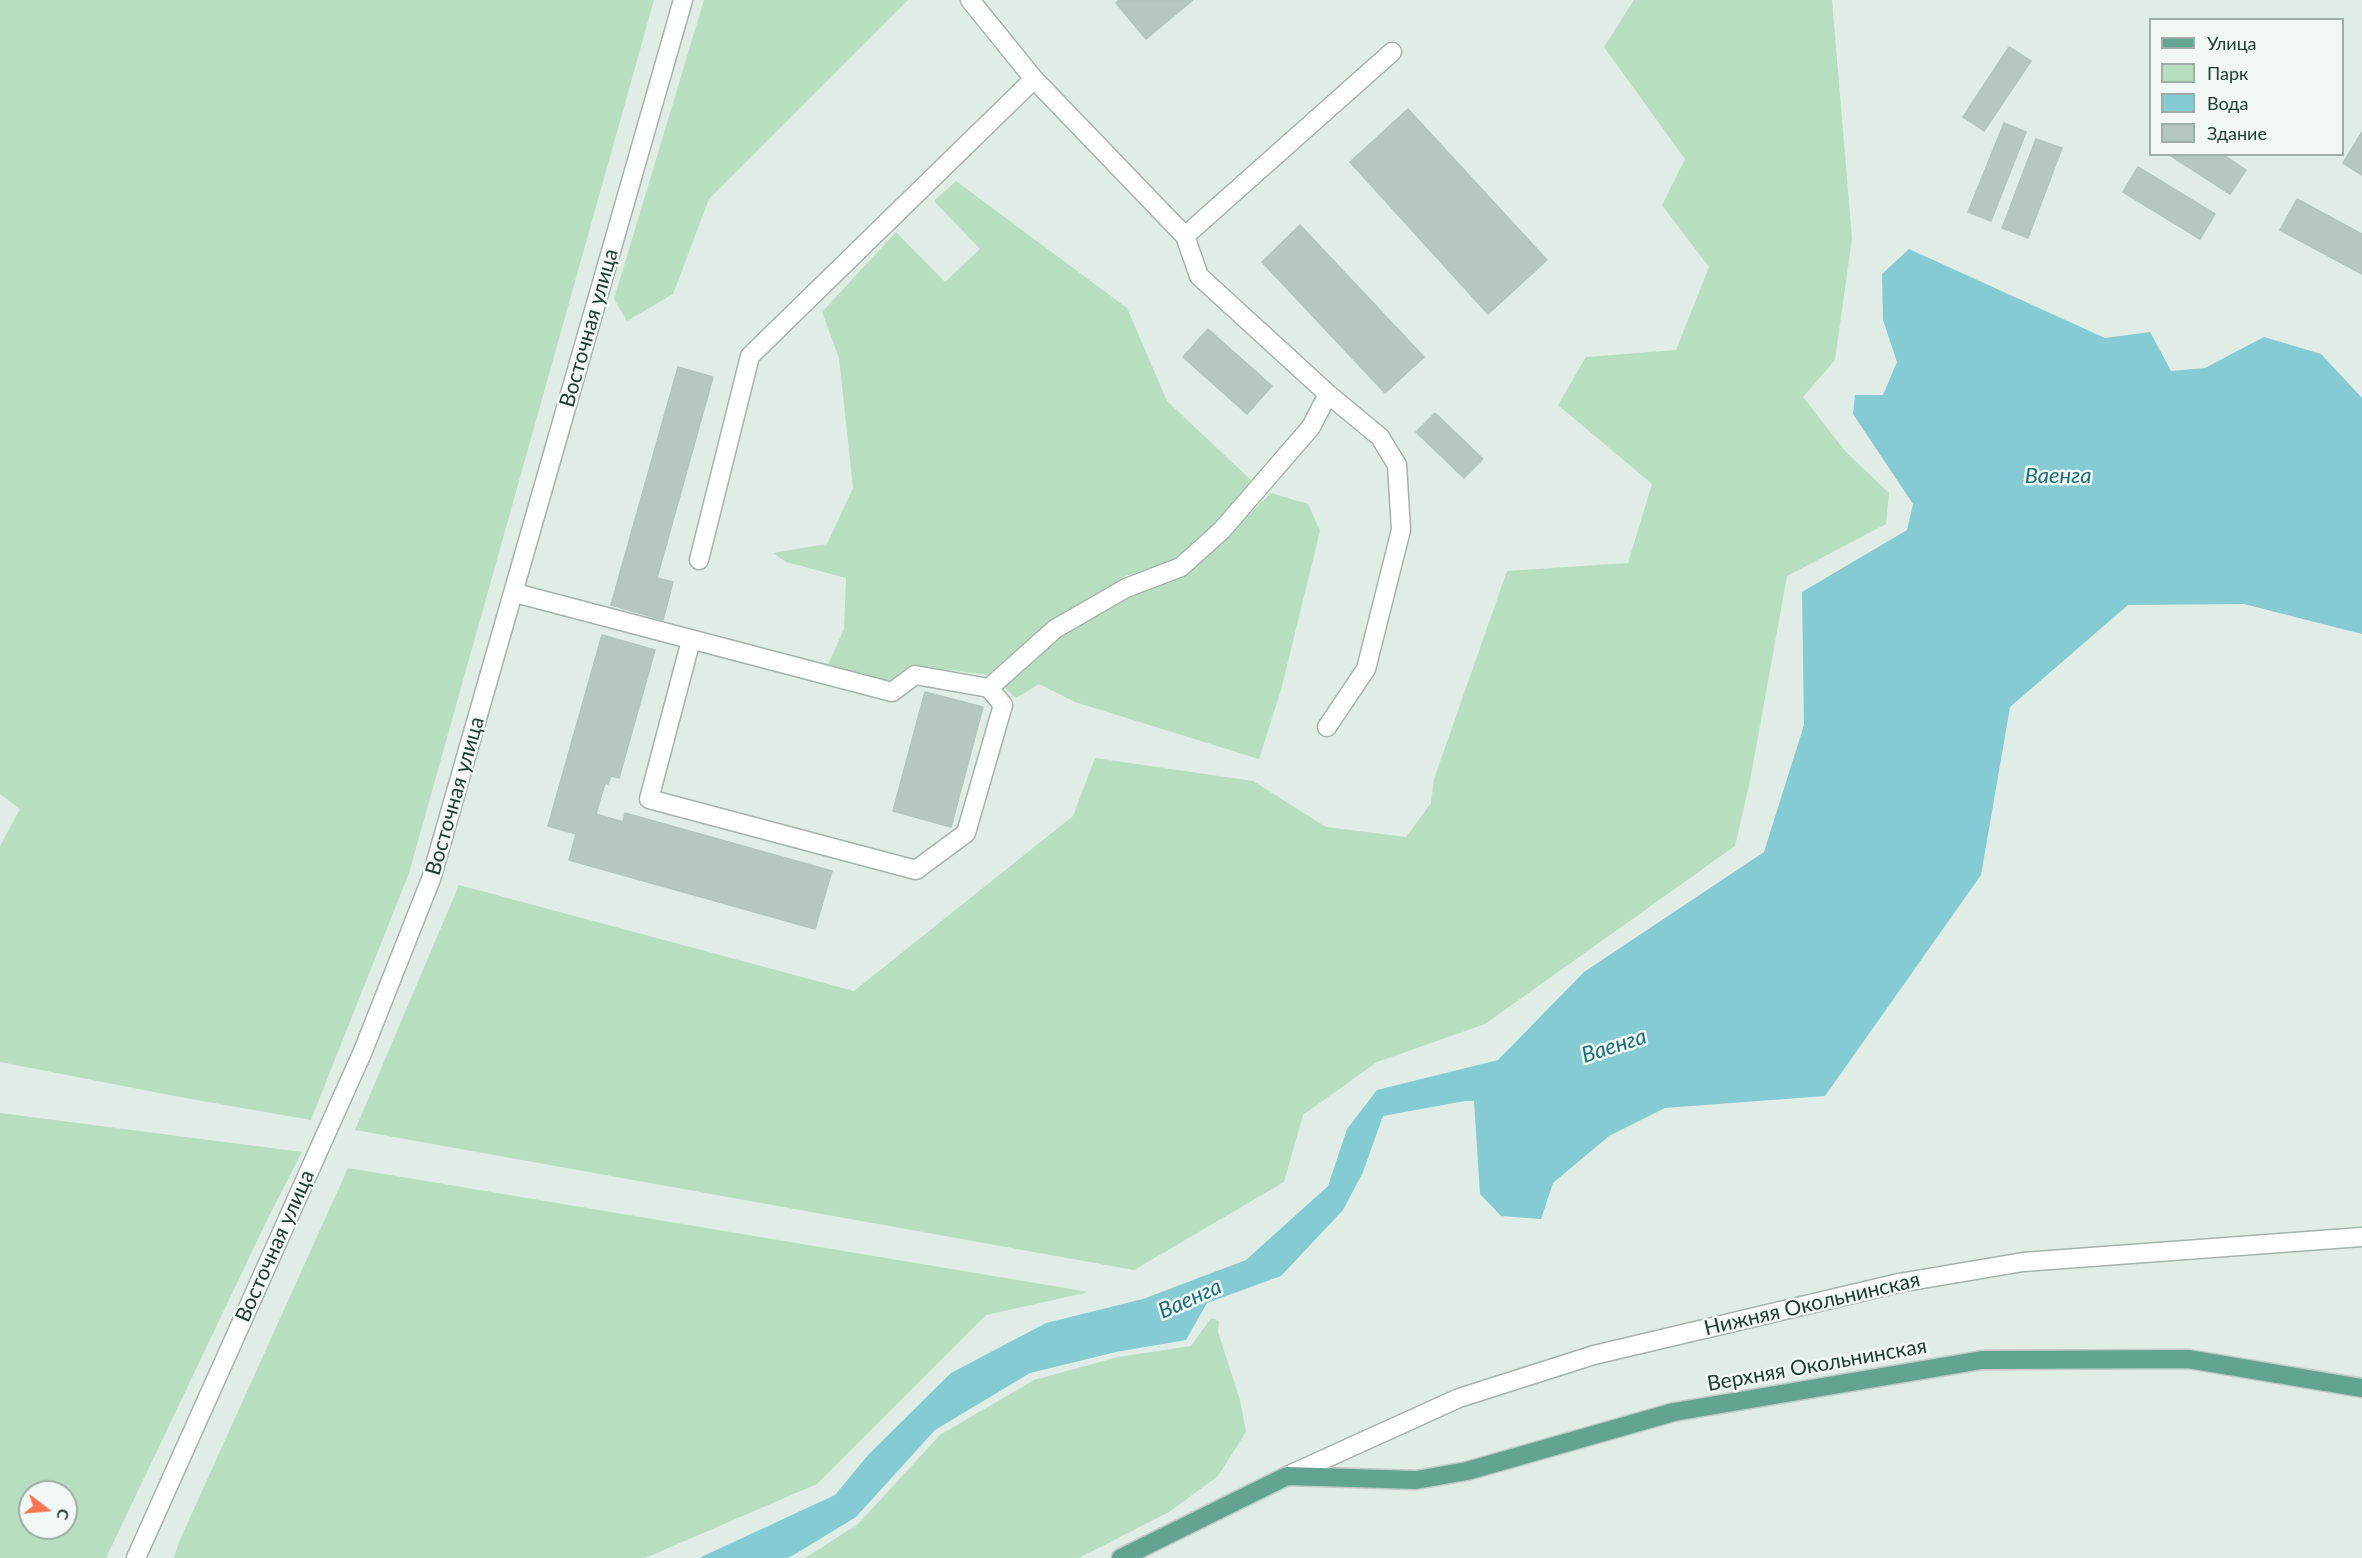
<!DOCTYPE html>
<html>
<head>
<meta charset="utf-8">
<style>
  body { margin:0 }
  #map { position:relative; width:2362px; height:1558px; overflow:hidden; background:#e0ece6; font-family:Lato,sans-serif }
  canvas { display:block }
  .legend { position:absolute; left:2149px; top:18px; width:195px; height:138px; box-sizing:border-box; background:#f1f8f4; border:2px solid #9dada7; margin:0; padding:8px 10px; list-style:none; font-size:18px; color:#203d34 }
  .legend li { display:flex; align-items:center; gap:12px; height:30px }
  .legend b { width:30px; border:2px solid #9dada7 }
  .north { position:absolute; left:18px; top:1480px; width:60px; height:60px; box-sizing:border-box; background:#f1f8f4; border:2px solid #9dada7; border-radius:50%; rotate:106deg; font-size:16px; font-weight:700; line-height:24px; text-align:center; color:#203d34 }
  .north::after { content:''; display:block; margin:auto; width:21px; height:27px; background:#f97351; clip-path:polygon(50% 0,100% 100%,50% 72%,0 100%) }
</style>
</head>
<body>
<div id="map">
<canvas width="2362" height="1558"></canvas>
<ul class="legend">
<li><b style="height:8px;background:#62a490"></b>Улица</li>
<li><b style="height:16px;background:#b8dec0"></b>Парк</li>
<li><b style="height:16px;background:#85cbd4"></b>Вода</li>
<li><b style="height:16px;background:#b5c7bf"></b>Здание</li>
</ul>
<div class="north">С</div>
</div>
<script>
const c = document.querySelector('canvas').getContext('2d');
c.lineJoin = 'round';
function paint(path, color) { c.fillStyle = color; c.fill(path, 'evenodd'); }
function stroke(path, color, width, dash) { c.strokeStyle = color; c.lineWidth = width; c.lineCap = dash ? 'butt' : 'round'; c.setLineDash(dash || []); c.stroke(path); }
function label(font, color, halo, rows, align = 'center') {
  c.font = font + ' Lato,sans-serif'; c.lineWidth = 5; c.setLineDash([]); c.textBaseline = 'middle'; c.strokeStyle = halo; c.fillStyle = color; for (const [text, x, y, turn = 0] of rows) {
    c.save(); c.translate(x, y); c.rotate((+turn || 0) * Math.PI / 180); c.textAlign = isNaN(turn) ? turn : align; if (halo) c.strokeText(text, 0, 0); c.fillText(text, 0, 0); c.restore();
  }
}
paint(new Path2D(`
  M0 0H654L409 873 311 1120 185 1098 0 1062V846L20 809 0 794Z
  M704 0H908L709 199 673 294 627 321 614 299Z
  M1634 0H1832L1852 238 1835 360 1803 397 1846 452 1889 493 1886 524 1787 576 1750 781 1735 846 1485 1024 1377 1062 1303 1115 1284 1182 1134 1270 355 1130 459 885 854 991 1073 816 1095 758 1253 781 1326 827 1406 837 1431 803 1434 779 1507 571 1628 563 1652 484 1558 405 1586 357 1676 350 1709 267 1662 205 1685 159 1604 47Z
  M956 181 1127 308 1167 401 1251 480 1225 515 1178 561 1125 576 1049 626 989 675 924 667 885 683 828 665 844 629 846 578 786 562 773 553 827 544 853 488 839 358 822 312 896 232 945 282 980 249 934 201Z
  M1271 493 1308 504 1320 531 1281 690 1259 759 1075 702 1039 684 1016 698 1002 685 1056 638 1225 538Z
  M0 1113 302 1152 267 1220 106 1558H0ZM30 1492H66V1528H30Z
  M348 1168 1089 1292 986 1315 817 1484 645 1558H174L179 1542Z
  M1211 1318 1219 1321 1218 1332 1240 1400 1246 1432 1218 1476 1169 1512 1079 1558H805L858 1524 940 1435 1034 1380 1118 1357 1191 1346Z`), '#b8dec0');
paint(new Path2D(`
  M1909 249 2105 338 2150 332 2171 371 2205 368 2264 337 2321 354 2362 398V634L2244 604 2128 605 2010 707 1981 875 1825 1096 1665 1108 1609 1136 1553 1183 1541 1219 1501 1216 1480 1194 1474 1101H1465L1383 1116 1363 1172 1343 1210 1281 1276 1207 1303 1186 1340 1116 1352 1030 1373 935 1430 856 1517 792 1556 787 1558H699L835 1495 868 1455 951 1373 1046 1323 1143 1299 1246 1260 1328 1186 1347 1129 1377 1090 1498 1060 1584 972 1764 852 1804 725 1802 592 1907 530 1913 504 1853 414 1855 395H1883L1897 362 1883 320 1882 274Z`), '#85cbd4');
const building = new Path2D(`
  M1119 0H1193L1146 39 1116 3Z
  M2009 47 2031 61 1984 131 1963 117Z
  M1408 109 1547 260 1488 314 1350 162Z
  M2004 123 2026 132 1991 221 1968 212Z
  M2362 132V175L2343 163Z
  M2036 139 2062 148 2028 238 2002 228Z
  M2168 154H2222L2246 170 2230 194Z
  M2138 167 2215 214 2200 239 2123 192Z
  M2297 199 2362 234V274L2280 230Z
  M1300 225 1424 357 1385 393 1262 262Z
  M1208 329 1272 386 1247 414 1183 357Z
  M678 367 713 377 657 578 673 582 663 620 611 605Z
  M1435 413 1483 459 1464 478 1416 432Z
  M602 635 655 650 619 778 611 776 608 784 605 783 596 814 623 822 625 813 832 871 815 929 569 860 576 834 548 826Z
  M925 692 983 707 951 827 893 811Z`);
paint(building, '#b5c7bf');
stroke(building, '#b2c6bd', 1.5);
const minor = new Path2D(`
  M970 0 1034 79 1185 236 1392 52
  M1185 236 1199 276 1328 394 1380 437 1397 465 1401 530 1366 669 1327 727
  M699 560 750 356 1034 79
  M515 593 892 692 915 675 989 688 1003 705 966 833 916 870 649 799 691 640
  M989 688 1055 629 1126 588 1181 567 1222 530 1311 427 1328 394
  M1287 1476 1459 1398 1594 1355 1899 1283 2023 1262 2362 1237
  M136 1558 363 1051 431 879 683 0`);
const major = new Path2D(`
  M1121 1558 1287 1476 1416 1480 1467 1471 1674 1412 1982 1360 2188 1359 2362 1388`);
stroke(minor, '#a3b4ad', 21);
stroke(major, '#c1c9c6', 21);
stroke(minor, '#fff', 18);
stroke(major, '#62a490', 18);
label('21px', '#203d34', '#f1f8f4', [
  ["Восточная улица",589,328,-74],
  ["Восточная улица",455,796,-74],
  ["Восточная улица",275,1246,-66],
  ["Нижняя Окольнинская",1812,1304,-13],
  ["Верхняя Окольнинская",1817,1365,-10]
]);
label('italic 22px', '#17707c', '#f1f8f4', [
  ["Ваенга",2058,476],
  ["Ваенга",1614,1046,-18],
  ["Ваенга",1190,1299,-24]
]);
</script>
</body>
</html>
